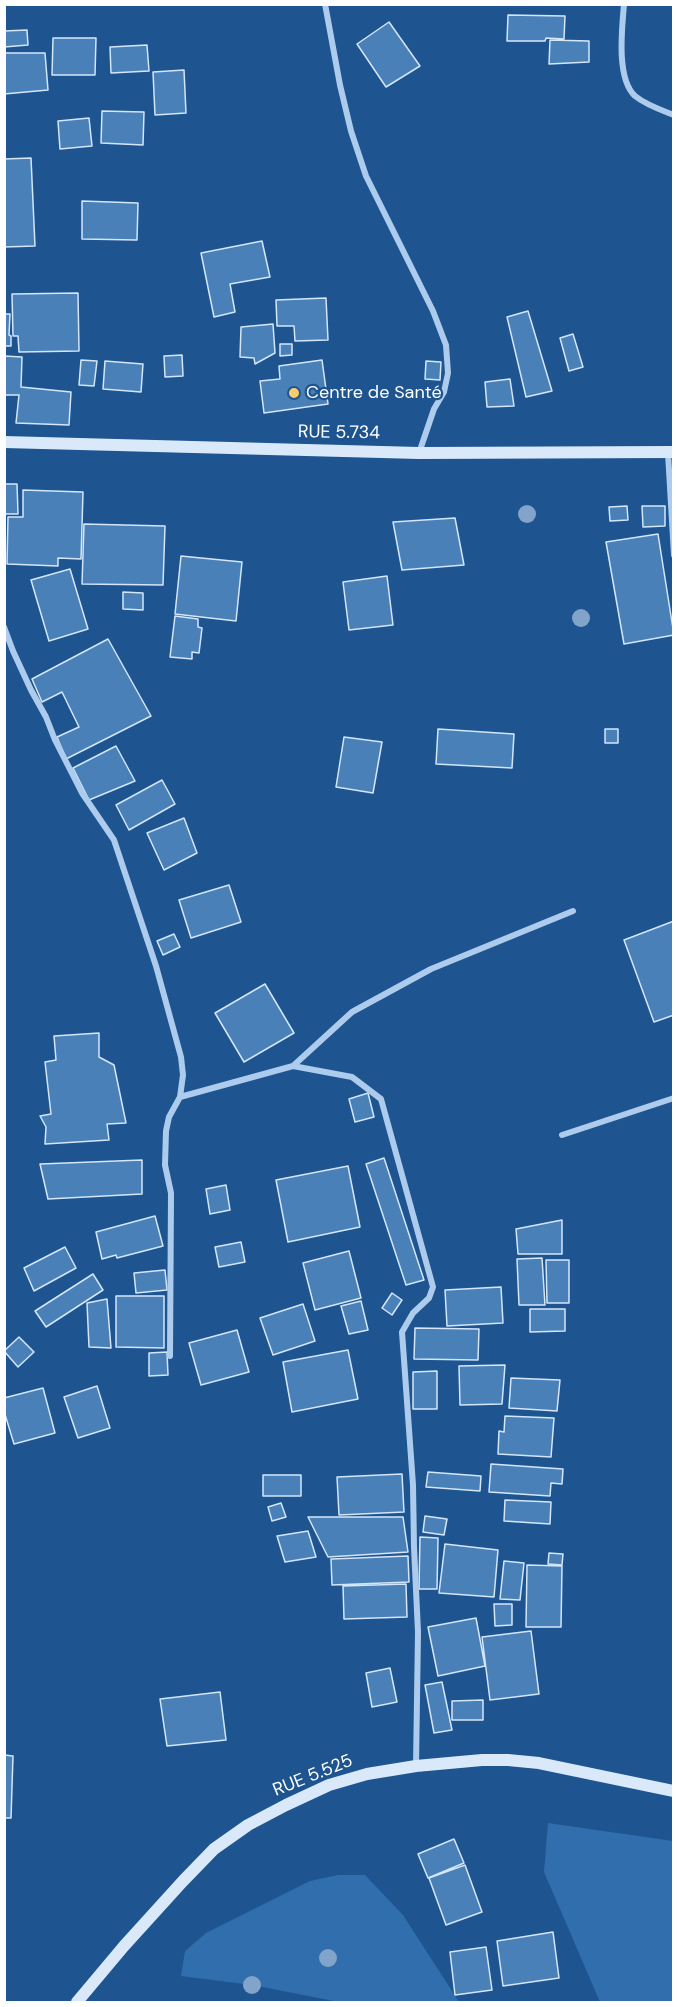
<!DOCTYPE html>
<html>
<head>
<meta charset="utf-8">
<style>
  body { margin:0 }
  #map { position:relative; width:678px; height:2007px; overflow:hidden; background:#1e548f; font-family:"DM Sans",sans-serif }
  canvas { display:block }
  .frame { position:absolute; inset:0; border:6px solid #fff; pointer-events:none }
</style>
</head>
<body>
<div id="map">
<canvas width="678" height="2007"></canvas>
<div class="frame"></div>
</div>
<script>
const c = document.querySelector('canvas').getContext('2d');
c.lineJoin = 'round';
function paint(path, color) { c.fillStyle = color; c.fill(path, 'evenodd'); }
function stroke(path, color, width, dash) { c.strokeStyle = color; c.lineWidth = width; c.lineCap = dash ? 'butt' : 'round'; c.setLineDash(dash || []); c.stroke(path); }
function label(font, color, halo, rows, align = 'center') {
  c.font = font + ' "DM Sans",sans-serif'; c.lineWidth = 4.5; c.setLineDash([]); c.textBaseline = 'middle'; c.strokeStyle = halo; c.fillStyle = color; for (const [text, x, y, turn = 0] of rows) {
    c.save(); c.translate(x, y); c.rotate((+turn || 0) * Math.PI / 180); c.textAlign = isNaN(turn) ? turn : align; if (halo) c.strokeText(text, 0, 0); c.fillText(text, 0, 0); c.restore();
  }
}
paint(new Path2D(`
  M548 1823 673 1841V2001L670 2002H600L544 1872Z
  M338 1875H365L403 1915 459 2002H339L252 1985 181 1976 185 1951 206 1933 310 1881Z`), '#316ead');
const building = new Path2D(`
  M508 15 565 16 564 39 546 38 545 41H507Z
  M389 22 420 66 386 87 357 44Z
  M27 30 28 45 4 47V31Z
  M53 38H96L95 75H52Z
  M550 40 589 41V62L549 64Z
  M147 45 149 71 111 73 110 47Z
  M4 53H45L48 90 4 94Z
  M184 70 186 113 155 115 153 72Z
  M102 111 144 112 143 145 101 143Z
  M89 118 92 146 60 149 58 121Z
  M31 158 35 246 4 247V159Z
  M82 201 138 203 137 240 82 239Z
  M262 241 270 277 230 284 235 312 214 317 201 253Z
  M78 293 79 351 19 352 18 336H13L12 294Z
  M326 298 328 340 295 341 294 326H277L276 300Z
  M528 311 552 391 526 397 507 317Z
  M4 314H10L9 335 11 336V346H4Z
  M273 324 275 353 255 364 254 358 240 357 241 327Z
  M573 334 583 367 569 371 560 338Z
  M280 344H292V355L280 356Z
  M182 355 183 376 165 377 164 356Z
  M4 356 22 357 21 387 71 392 69 425 16 423 19 395H4Z
  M81 360 97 361 94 386 79 385Z
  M322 360 328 404 264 413 260 381 280 379 279 366Z
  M105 361 143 364 141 392 103 389Z
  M426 361 441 362 440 380 425 379Z
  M510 379 514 406 487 407 485 382Z
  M4 484H17L18 514H4Z
  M23 490 83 492 81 559 58 558V566L7 564 8 517H23Z
  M627 506 628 520 610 521 609 507Z
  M642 506H665V526L643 527Z
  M455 518 464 565 402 570 393 522Z
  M84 524 165 526 163 585 82 584Z
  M658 534 674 635 624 644 606 542Z
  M181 556 242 562 236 621 175 614Z
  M70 569 88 629 49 641 31 580Z
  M387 576 393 625 349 630 343 582Z
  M123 592 143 593V610L123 609Z
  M175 616 198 619V627L202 628 199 653 192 652V659L170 657Z
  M108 639 151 716 66 759 57 737 79 727 62 692 42 702 32 679Z
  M438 729 514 734 512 768 436 764Z
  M605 729H618V743H605Z
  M344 737 382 742 373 793 336 787Z
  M116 746 135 781 89 800 73 768Z
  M162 780 175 804 129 830 116 805Z
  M184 818 197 853 164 870 147 833Z
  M229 885 241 922 191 938 179 900Z
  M674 921V1015L654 1022 624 940Z
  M174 934 180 947 163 955 157 941Z
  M265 984 294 1033 244 1062 215 1013Z
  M99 1033V1057L114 1065 126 1123 107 1124 109 1140 45 1144 46 1127 40 1116 51 1114 45 1062 56 1060 54 1036Z
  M368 1093 374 1117 355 1122 349 1099Z
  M384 1158 424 1280 406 1285 366 1164Z
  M142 1160V1194L48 1199 40 1164Z
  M348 1166 360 1227 288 1242 276 1180Z
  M226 1185 230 1210 210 1214 206 1189Z
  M155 1216 163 1246 117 1258 116 1255 102 1259 96 1232Z
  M562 1220V1254H518L516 1229Z
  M241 1242 245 1262 219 1267 215 1247Z
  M65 1247 76 1268 34 1291 24 1268Z
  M349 1251 361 1298 315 1310 303 1263Z
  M542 1258 545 1305H519L517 1259Z
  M546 1260H569V1303H547Z
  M165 1270 167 1290 136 1293 134 1273Z
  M93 1274 103 1290 46 1327 35 1311Z
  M501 1287 503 1323 447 1326 445 1290Z
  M392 1293 402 1300 392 1315 382 1308Z
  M116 1296H164V1348L116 1347Z
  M107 1299 111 1348 89 1347 87 1303Z
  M361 1301 368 1330 349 1334 341 1306Z
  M303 1304 315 1341 273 1355 260 1318Z
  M530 1309H565V1331L530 1332Z
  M415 1328 479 1329 478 1360 414 1359Z
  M237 1330 249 1372 201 1385 189 1343Z
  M19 1337 34 1352 18 1367 4 1351Z
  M348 1350 358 1399 292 1412 283 1362Z
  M167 1352 168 1375 149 1376V1353Z
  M505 1365 502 1404 460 1405 459 1366Z
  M437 1371V1409H413V1372Z
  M511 1378 560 1380 557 1411 509 1408Z
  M97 1386 110 1428 78 1438 64 1397Z
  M43 1388 55 1433 14 1444 4 1411V1398Z
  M505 1416 554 1418 551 1457 498 1454 499 1431 504 1432Z
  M491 1464 563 1469 562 1484 551 1483 550 1496 489 1492Z
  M428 1472 481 1476 480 1491 426 1487Z
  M402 1474 404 1512 339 1515 337 1477Z
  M263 1475H301V1496H263Z
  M505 1500 551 1502 550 1524 504 1521Z
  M281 1503 286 1517 272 1521 268 1507Z
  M425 1516 447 1519 444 1535 423 1532Z
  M308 1517H403L408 1552 328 1557Z
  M308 1531 316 1557 285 1562 277 1536Z
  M420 1537 438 1538 437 1589H419Z
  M445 1544 498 1550 494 1597 439 1593Z
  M549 1553 563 1554 562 1565 548 1564Z
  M408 1556 409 1582 332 1585 331 1559Z
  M504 1561 524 1563 520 1600 500 1599Z
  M527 1565 562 1566 561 1627H526Z
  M406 1584 407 1617 344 1619 343 1586Z
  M494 1604H512V1625L495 1626Z
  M476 1618 485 1666 438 1676 428 1627Z
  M531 1631 539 1694 490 1700 482 1637Z
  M390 1668 397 1702 372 1707 366 1673Z
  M442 1682 452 1730 434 1733 425 1685Z
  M220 1692 226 1740 167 1746 160 1699Z
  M483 1700V1720H452V1701Z
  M4 1755 13 1756 11 1818H4Z
  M454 1839 464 1863 428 1878 418 1854Z
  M465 1865 482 1912 446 1925 429 1878Z
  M553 1932 559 1978 503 1986 497 1941Z
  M486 1947 492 1990 455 1995 450 1952Z`);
paint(building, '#4a80b8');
stroke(building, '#d3e6fa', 1.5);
stroke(new Path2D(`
  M325 4 340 85 351 131 366 176 433 311 446 345 448 373 444 392 434 409 419 453
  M624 4C622 29 616 78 635 96 646 105 661 110 674 115
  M668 453 674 555
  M4 627 13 651 31 690 46 717 55 740 82 793 114 840 156 966 181 1057 183 1075 180 1097 169 1117 166 1131 165 1165 171 1193 170 1356
  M293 1066 352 1077 381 1099 433 1287 429 1298 413 1313 402 1332 413 1485 414 1547 418 1632 416 1766
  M180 1097 293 1066 352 1012 431 969 573 911
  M562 1135 674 1098`), '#adcced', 6);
stroke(new Path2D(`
  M4 442 419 453 674 452
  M77 2002 124 1946 183 1881 214 1849 248 1825 286 1805 329 1785 367 1774 416 1766 482 1760H508L539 1763 674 1791`), '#d9e9fa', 12);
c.fillStyle = '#82a4ca';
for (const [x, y] of [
  [527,514],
  [581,618],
  [328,1958],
  [252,1985]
]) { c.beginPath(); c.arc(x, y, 9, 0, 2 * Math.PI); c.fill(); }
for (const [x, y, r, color] of [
  [294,393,6,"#fccd6c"]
]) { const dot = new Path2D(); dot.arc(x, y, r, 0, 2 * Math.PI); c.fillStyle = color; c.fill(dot); stroke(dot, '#1e548f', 2); }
label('18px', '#fff', '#1e548f', [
  ["Centre de Santé",306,393]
], 'left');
label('18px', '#fff', '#1e548f', [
  ["RUE 5.734",339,433,1],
  ["RUE 5.525",313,1776,-22]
]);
</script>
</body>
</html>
